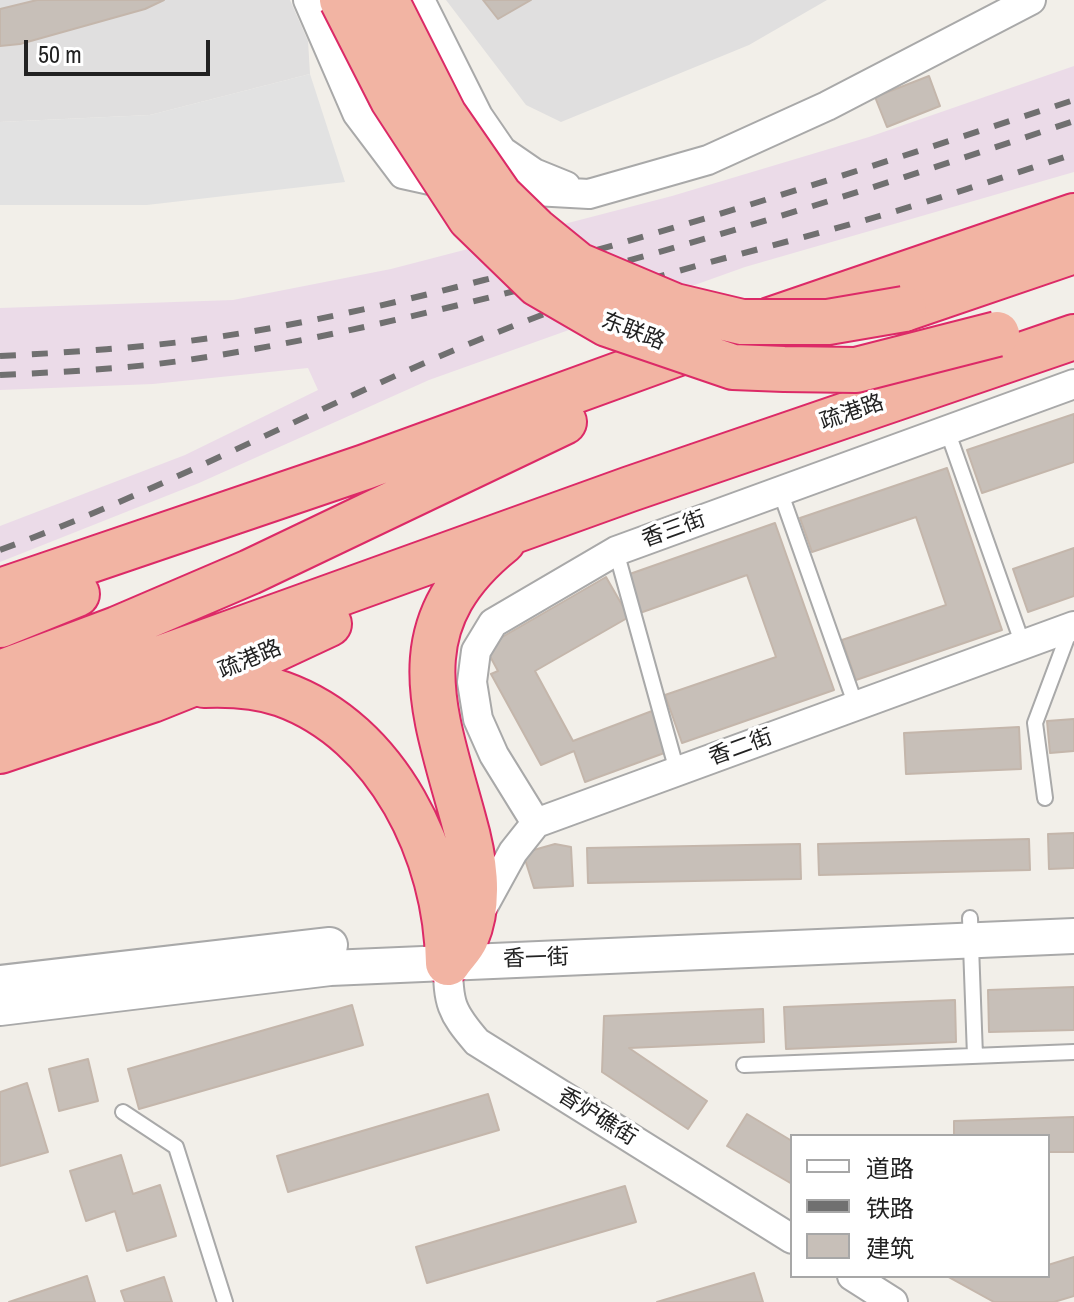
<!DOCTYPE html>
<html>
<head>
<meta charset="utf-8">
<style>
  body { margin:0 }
  #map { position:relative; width:1074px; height:1302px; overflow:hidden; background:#f2efe9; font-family:"Archivo Narrow","Noto Sans SC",sans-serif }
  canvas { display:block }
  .legend { position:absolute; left:790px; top:1134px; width:260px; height:144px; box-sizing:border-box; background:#fff; border:2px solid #a7a7a7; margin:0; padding:10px 14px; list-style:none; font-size:24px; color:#222 }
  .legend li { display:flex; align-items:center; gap:16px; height:40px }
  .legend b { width:40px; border:2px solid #a7a7a7 }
  .scale { position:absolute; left:24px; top:40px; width:186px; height:36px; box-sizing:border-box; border:4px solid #222; border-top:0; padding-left:10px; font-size:24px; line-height:28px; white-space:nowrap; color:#222; -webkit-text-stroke:6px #fff; paint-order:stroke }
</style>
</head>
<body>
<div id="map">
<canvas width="1074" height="1302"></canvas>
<ul class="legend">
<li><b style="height:10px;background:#fff"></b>道路</li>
<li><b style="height:10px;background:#707070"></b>铁路</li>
<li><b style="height:22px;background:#c7bfb8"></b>建筑</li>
</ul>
<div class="scale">50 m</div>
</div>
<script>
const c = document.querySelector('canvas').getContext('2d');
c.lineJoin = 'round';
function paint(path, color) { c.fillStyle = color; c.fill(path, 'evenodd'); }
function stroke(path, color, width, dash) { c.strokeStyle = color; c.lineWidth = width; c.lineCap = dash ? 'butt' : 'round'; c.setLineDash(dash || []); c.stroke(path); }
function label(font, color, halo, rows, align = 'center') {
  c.font = font + ' "Archivo Narrow","Noto Sans SC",sans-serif'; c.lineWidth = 7; c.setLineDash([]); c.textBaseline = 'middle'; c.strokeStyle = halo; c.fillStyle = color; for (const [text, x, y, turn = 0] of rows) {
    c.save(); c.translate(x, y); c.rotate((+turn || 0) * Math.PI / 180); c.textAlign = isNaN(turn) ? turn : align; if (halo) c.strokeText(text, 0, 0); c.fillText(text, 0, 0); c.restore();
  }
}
paint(new Path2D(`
  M0 0H290L308 41 310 74 150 115 0 122Z
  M446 0H827L749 45 561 122 526 105Z`), '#e0dfdf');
paint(new Path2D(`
  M1074 66V172L745 267 429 380 199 483 0 562V526L185 455 318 390 308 368 153 384 0 390V308L233 300 391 269 672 196 869 137Z`), '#ebdbe8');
paint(new Path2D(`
  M310 74 345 182 147 205H0V122L150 115Z`), '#e2e2e2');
const building = new Path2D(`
  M37 0H164L145 9 20 44 0 46V9Z
  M483 0H531L498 19Z
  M929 76 940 106 887 127 875 97Z
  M1074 414V462L982 493 967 450Z
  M947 468 1002 630 856 680 842 640 946 605 916 517 812 552 800 518Z
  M775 523 834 690 682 743 665 695 776 657 747 575 637 614 624 576Z
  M1074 548V596L1028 612 1013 569Z
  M606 577 629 617 535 671 573 741 652 711 667 752 585 782 574 751 541 765 491 674 498 671 485 647Z
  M1074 719V751L1050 753 1047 721Z
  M1019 727 1021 769 906 774 904 733Z
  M1074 833V868L1049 869 1048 834Z
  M1029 839 1030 870 819 875 818 844Z
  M555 844 571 847 573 886 534 888 523 853Z
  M800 844 801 879 588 883 587 848Z
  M1074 987V1030L989 1032 988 990Z
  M955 1000 956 1042 786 1049 784 1007Z
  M352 1005 363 1045 139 1109 128 1069Z
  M763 1009 764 1042 629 1048 707 1101 688 1129 602 1072 604 1016Z
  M88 1059 98 1101 59 1111 49 1069Z
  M27 1083 48 1152 0 1166V1092Z
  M488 1094 499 1130 288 1192 277 1156Z
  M747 1114 792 1141V1184L727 1146Z
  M1074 1117V1152H1048V1136H954V1121Z
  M121 1155 133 1194 160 1185 176 1236 127 1251 115 1211 86 1221 70 1171Z
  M625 1186 636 1222 427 1283 416 1247Z
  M1074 1257V1296L1054 1302H994L947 1276H1048V1265Z
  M754 1273 763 1302H657Z
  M87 1276 95 1302H9Z
  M164 1277 172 1302H125L121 1291Z`);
paint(building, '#c7bfb8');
stroke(building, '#c4b6ab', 2);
const service = new Path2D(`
  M947 430 1023 645
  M780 491 856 706
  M616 551 677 771
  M1045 798 1035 723 1071 627
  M970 918 975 1056
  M744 1065 1074 1052
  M123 1112 176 1147 225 1302`);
const minor = new Path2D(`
  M308 0 357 113 403 174 462 187 589 194 708 160 827 106 1031 0
  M420 0 478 116 502 151 534 173 566 186
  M536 823 494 755 478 719 472 682 476 651 493 623 616 551 1074 384
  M479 914 513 852 536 823 1074 626
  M448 963C448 1003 451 1012 477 1042L792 1239
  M852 1276 893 1302`);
const tertiary = new Path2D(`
  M0 983 330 945
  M0 1008 330 968 1074 936`);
const trunk = new Path2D(`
  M904 309 1074 251
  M770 320 1074 216
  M0 591 365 467 709 342
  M0 625 77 594
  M0 673 117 629 250 572 564 422
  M204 685C230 684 256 685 282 694 388 732 447 855 448 963
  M0 716 630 489 1074 337
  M0 751 152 700 252 660 329 624
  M448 963C453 955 462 947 466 938 482 900 474 856 463 818 433 708 398 625 503 541`);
stroke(service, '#a9a9a9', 18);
stroke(minor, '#a9a9a9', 32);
stroke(tertiary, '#a9a9a9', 38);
stroke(trunk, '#dc2a67', 48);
stroke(service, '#fff', 14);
stroke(minor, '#fff', 28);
stroke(tertiary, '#fff', 34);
stroke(trunk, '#f2b4a3', 44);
stroke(new Path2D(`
  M0 356C60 353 121 349 181 342 283 329 384 306 484 280 683 230 878 164 1074 100
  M0 375C62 372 125 369 187 360 283 346 377 325 471 302 675 252 875 188 1074 121
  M0 550C180 484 347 390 526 321 633 279 745 254 855 223 929 202 1001 178 1074 154`), '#707070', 6, [16, 16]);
const trunkBridge = new Path2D(`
  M342 0 393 100 470 218 538 284 607 324 733 367 784 369 856 370 997 334
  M386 0 444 115 500 196 535 230 578 265 675 306 742 322H828L904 309`);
stroke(trunkBridge, '#dc2a67', 48, []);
stroke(trunkBridge, '#f2b4a3', 44);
label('22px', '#222', '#fff', [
  ["东联路",633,332,21],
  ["疏港路",852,413,-19],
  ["香三街",674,530,-20],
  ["疏港路",250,660,-23],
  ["香二街",741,748,-20],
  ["香一街",536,959,-2],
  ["香炉礁街",597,1117,32]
]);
</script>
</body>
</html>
